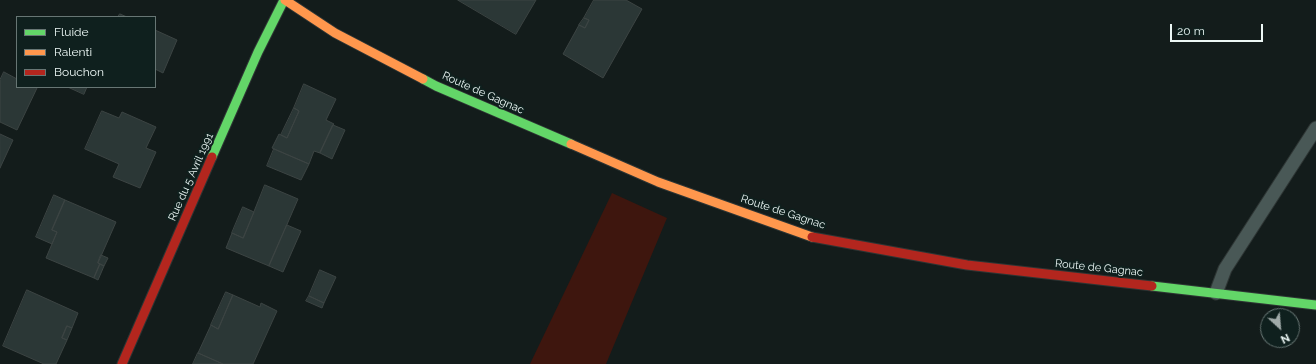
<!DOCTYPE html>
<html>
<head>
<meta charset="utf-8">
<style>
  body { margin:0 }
  #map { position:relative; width:1316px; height:364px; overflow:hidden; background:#131c1b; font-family:Raleway,sans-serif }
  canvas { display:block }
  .legend { position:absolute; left:16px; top:16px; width:140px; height:72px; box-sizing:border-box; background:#0f201e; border:1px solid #677674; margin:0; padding:5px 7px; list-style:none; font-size:12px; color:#ecf7f5 }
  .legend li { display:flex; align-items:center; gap:8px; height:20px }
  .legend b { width:20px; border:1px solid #677674 }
  .north { position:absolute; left:1260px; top:308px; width:40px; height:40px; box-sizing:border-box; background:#0f201e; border:1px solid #677674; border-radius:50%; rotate:154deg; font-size:11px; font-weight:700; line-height:16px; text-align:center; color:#ecf7f5 }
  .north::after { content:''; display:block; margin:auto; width:14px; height:18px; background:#a0aaa9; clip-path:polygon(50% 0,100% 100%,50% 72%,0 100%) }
  .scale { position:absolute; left:1170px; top:24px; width:93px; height:18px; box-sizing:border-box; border:2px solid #ecf7f5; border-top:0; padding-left:5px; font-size:12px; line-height:14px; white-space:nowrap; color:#ecf7f5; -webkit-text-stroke:3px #0f201e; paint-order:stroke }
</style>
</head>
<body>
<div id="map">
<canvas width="1316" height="364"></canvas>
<ul class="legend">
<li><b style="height:5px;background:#63d668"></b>Fluide</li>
<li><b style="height:5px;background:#ff974d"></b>Ralenti</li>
<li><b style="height:5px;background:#b3261e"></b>Bouchon</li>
</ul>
<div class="north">N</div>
<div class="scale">20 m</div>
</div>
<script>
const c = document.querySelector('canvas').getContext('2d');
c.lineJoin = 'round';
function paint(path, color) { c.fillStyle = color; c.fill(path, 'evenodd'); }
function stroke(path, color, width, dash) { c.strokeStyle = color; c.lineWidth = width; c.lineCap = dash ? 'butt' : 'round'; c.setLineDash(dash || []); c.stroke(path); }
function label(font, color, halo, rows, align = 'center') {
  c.font = font + ' Raleway,sans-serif'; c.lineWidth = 4; c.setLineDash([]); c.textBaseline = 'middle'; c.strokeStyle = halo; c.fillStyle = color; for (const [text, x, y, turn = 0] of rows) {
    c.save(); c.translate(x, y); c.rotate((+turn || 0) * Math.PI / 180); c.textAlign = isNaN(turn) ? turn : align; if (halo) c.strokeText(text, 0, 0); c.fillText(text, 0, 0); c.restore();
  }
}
paint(new Path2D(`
  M612 193 667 218 606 364H530Z`), '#3e160e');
const building = new Path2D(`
  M458 0H536L516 34Z
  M594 0H626L642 9 603 78 563 54 579 25 585 28 589 20 584 18Z
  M120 14 127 17H118Z
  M584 18 589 20 585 28 579 25Z
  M155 30 177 40 163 73 155 69Z
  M4 72 17 79V87H34L37 88 17 130 0 122V80Z
  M304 84 336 99 326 120 334 124 333 125 320 153 314 151 309 164 272 148 279 134 287 138 299 111 294 108Z
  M68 87H87L84 94Z
  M294 108 299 111 287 138 281 135Z
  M102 111 119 118 122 112 156 127 146 148 156 152 140 188 113 177 119 164 85 149Z
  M333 125 345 130 332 159 320 153Z
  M0 134 13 140 0 168Z
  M274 149 309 164 301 180 267 166Z
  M265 185 298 199 269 266 226 248 232 233 243 238Z
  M54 195 65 200 52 230 57 232 52 244 36 237Z
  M65 200 116 222 98 263 100 264 94 278 46 258 57 232 52 230Z
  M243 207 254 212 243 238 232 233Z
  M287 225 301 231 283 272 269 266Z
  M101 255 108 258 104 266 98 263Z
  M100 264 104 266 98 280 94 278Z
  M320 270 336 277 324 303 309 296Z
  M27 290 78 313 72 328 67 326 62 338 67 340 56 364H44L3 346Z
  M226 292 233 295 218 329 211 325Z
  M233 295 260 307 261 303 277 311 253 364H223L198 353 211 325 218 329Z
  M309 296 324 303 322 308 306 301Z
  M67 326 72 328 67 340 62 338Z
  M198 353 223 364H193Z`);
paint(building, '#2b3736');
stroke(building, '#3c4443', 1);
const lane = new Path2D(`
  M1216 293 1225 269 1316 128`);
const fast = new Path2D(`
  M423 79 436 86 571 144
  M212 157 258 52 284 0
  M1152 286 1316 305`);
const slow = new Path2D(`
  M285 0 335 33 423 79
  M571 144 658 182 812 237`);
const jam = new Path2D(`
  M812 237 967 265 1152 286
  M122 364 212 157`);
stroke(lane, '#2e3534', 15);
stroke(fast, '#2e3534', 11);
stroke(slow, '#2e3534', 11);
stroke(jam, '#2e3534', 11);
stroke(lane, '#495856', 13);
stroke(fast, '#63d668', 9);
stroke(slow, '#ff974d', 9);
stroke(jam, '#b3261e', 9);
label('11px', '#ecf7f5', '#0f201e', [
  ["Route de Gagnac",483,93,24],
  ["Rue du 5 Avril 1991",191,177,-66],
  ["Route de Gagnac",783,212,18],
  ["Route de Gagnac",1099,268,6]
]);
</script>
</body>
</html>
